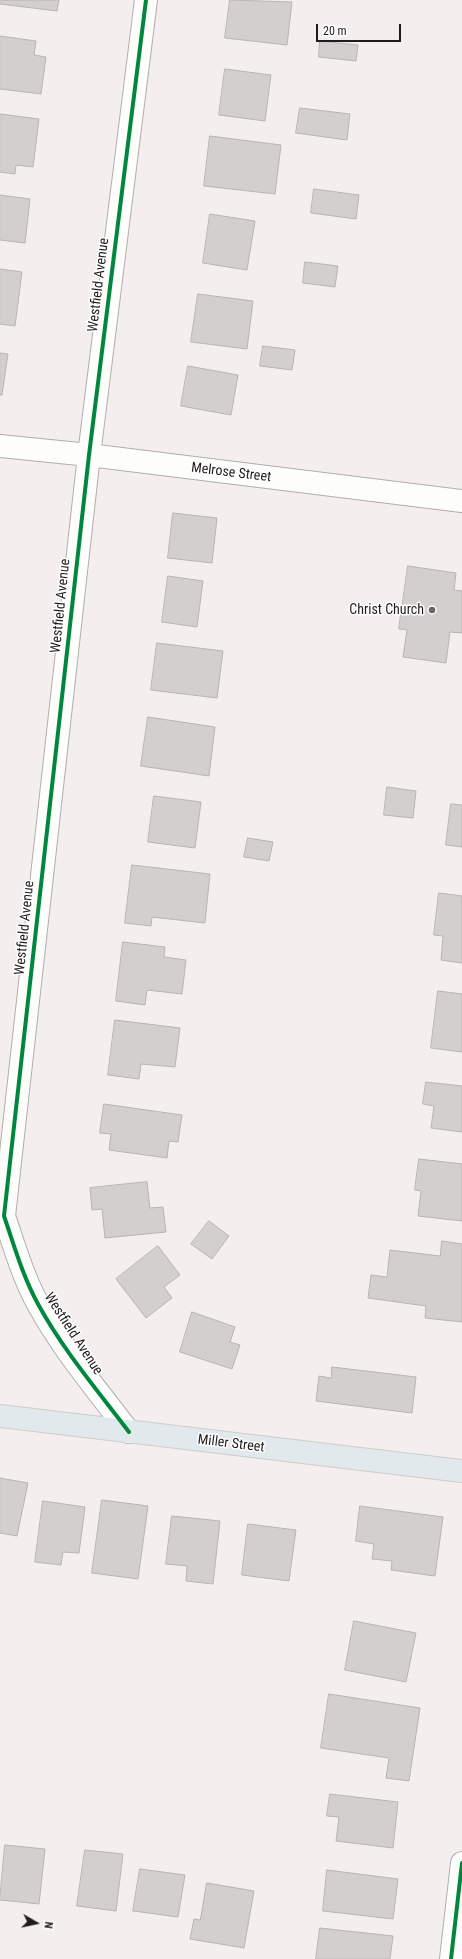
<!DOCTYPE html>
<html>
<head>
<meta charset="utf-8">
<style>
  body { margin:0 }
  #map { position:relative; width:462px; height:1959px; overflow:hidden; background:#f4efee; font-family:"Roboto Condensed",sans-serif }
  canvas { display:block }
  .north { position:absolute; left:16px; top:1903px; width:40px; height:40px; -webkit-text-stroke:3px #fff; paint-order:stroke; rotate:99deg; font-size:11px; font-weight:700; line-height:16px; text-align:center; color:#201c1b }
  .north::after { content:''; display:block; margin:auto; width:14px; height:18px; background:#201c1b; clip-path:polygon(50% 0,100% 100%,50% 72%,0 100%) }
  .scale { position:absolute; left:316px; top:24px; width:85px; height:18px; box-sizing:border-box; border:2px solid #201c1b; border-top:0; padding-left:5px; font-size:12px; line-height:14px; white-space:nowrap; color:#201c1b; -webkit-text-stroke:3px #fff; paint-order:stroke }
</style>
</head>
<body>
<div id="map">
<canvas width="462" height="1959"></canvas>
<div class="north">N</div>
<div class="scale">20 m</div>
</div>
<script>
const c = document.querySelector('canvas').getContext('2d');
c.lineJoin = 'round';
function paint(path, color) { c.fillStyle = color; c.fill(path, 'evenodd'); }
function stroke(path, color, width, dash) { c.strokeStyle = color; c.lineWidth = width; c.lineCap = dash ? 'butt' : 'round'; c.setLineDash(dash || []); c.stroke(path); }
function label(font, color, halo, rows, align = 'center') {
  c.font = font + ' "Roboto Condensed",sans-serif'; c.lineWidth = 3; c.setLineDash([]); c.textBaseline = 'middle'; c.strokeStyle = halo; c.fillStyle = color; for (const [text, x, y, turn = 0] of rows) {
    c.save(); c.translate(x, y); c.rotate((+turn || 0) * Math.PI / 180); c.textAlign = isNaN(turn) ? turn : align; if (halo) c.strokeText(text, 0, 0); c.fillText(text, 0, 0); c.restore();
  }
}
const building = new Path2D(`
  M0 0H59L57 11 0 4Z
  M230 0 292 2 287 45 225 38Z
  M0 36 36 41 34 55 46 57 41 94 0 89Z
  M320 41 358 45 356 61 319 57Z
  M225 69 271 75 265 121 219 115Z
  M300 108 350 114 347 140 296 133Z
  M0 114 39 119 33 167 16 165 15 174 0 172Z
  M210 136 281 145 275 194 204 186Z
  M314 189 359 195 356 219 311 213Z
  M0 195 30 199 25 243 0 240Z
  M210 214 255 221 247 270 203 263Z
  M305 262 338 266 335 287 303 283Z
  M0 269 22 272 15 326 0 324Z
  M198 294 253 301 247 349 191 342Z
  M263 346 295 350 292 370 260 366Z
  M0 353 8 354 2 395H0Z
  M188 366 238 375 231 415 181 406Z
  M173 513 217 518 212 563 168 558Z
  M408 566 456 573 454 590 462 591V633L450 632 446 663 403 657 407 630 399 629Z
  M168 576 203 581 197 627 162 622Z
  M157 643 223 651 217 698 151 690Z
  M148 717 215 727 209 776 141 766Z
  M387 787 416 791 413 818 384 815Z
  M154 796 201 802 195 848 148 842Z
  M451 804 462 805V847L446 845Z
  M248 838 273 842 269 861 244 857Z
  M132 865 210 874 205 923 152 917 151 926 125 923Z
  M439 893 462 896V963L441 960 443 936 434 935Z
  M123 942 165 947 164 957 186 960 182 994 147 990 145 1005 116 1001Z
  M438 991 462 994V1052L431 1048Z
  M115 1020 180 1028 175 1067 141 1064 139 1079 108 1075Z
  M426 1082 462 1086V1132L431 1128 434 1106 423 1104Z
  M104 1104 182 1115 178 1142 169 1141 167 1158 109 1150 111 1134 100 1133Z
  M419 1159 462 1164V1221L418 1216 421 1191 415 1190Z
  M147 1182 150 1208 163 1207 166 1232 105 1238 102 1209 92 1210 90 1188Z
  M209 1221 229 1236 212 1259 191 1244Z
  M442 1241 462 1244V1322L425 1318 426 1306 368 1298 371 1275 387 1277 390 1250 440 1256Z
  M158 1246 180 1275 164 1287 172 1298 146 1318 116 1279Z
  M192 1312 235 1327 230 1342 240 1345 232 1369 180 1352Z
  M332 1367 416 1377 412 1413 316 1401 319 1376 331 1378Z
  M0 1478 28 1483 17 1536 0 1533Z
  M102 1500 148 1506 138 1579 92 1573Z
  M43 1501 85 1507 79 1553 63 1552 61 1565 35 1562Z
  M360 1506 443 1517 435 1576 391 1570 392 1561 372 1559 374 1544 356 1541Z
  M172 1516 220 1521 213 1584 186 1581 187 1566 166 1564Z
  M248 1524 296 1530 289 1581 242 1575Z
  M354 1621 416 1633 406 1682 345 1670Z
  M329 1694 420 1708 409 1781 386 1778 389 1758 321 1748Z
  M330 1794 398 1802 393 1848 336 1841 339 1817 327 1816Z
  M5 1845 45 1849 39 1904 0 1900Z
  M85 1850 123 1854 116 1911 77 1906Z
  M140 1869 185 1875 178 1917 133 1911Z
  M327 1870 398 1879 393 1919 323 1911Z
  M207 1883 254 1891 244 1948 190 1939 194 1919 200 1920Z
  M320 1928 393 1936 390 1959H316Z`);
paint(building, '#d2cfce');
stroke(building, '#b8b4b3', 1);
const minor = new Path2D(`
  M0 446 89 455 462 501
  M129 1432C98 1391 63 1350 38 1304 23 1277 14 1245 4 1216L89 455 146 0
  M451 1959 462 1863`);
const major = new Path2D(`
  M0 1416 462 1471`);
stroke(minor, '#b1adad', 24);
stroke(major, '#cecccb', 24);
stroke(minor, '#fdfdfc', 22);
stroke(major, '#e1e9ec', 22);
stroke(new Path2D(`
  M129 1432C98 1391 63 1350 38 1304 23 1277 14 1245 4 1216L89 455 146 0
  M451 1959 462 1863`), '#00873e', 4);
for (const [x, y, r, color] of [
  [432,610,4,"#6a6665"]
]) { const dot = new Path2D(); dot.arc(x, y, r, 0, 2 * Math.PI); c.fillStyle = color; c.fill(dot); stroke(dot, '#fff', 1.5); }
label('14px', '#201c1b', '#fff', [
  ["Westfield Avenue",99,285,-83],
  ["Melrose Street",231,473,7],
  ["Westfield Avenue",61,606,-84],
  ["Westfield Avenue",25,928,-84],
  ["Westfield Avenue",73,1334,57],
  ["Miller Street",231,1444,7]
]);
label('14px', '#201c1b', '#fff', [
  ["Christ Church",424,610]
], 'right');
</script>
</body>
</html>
